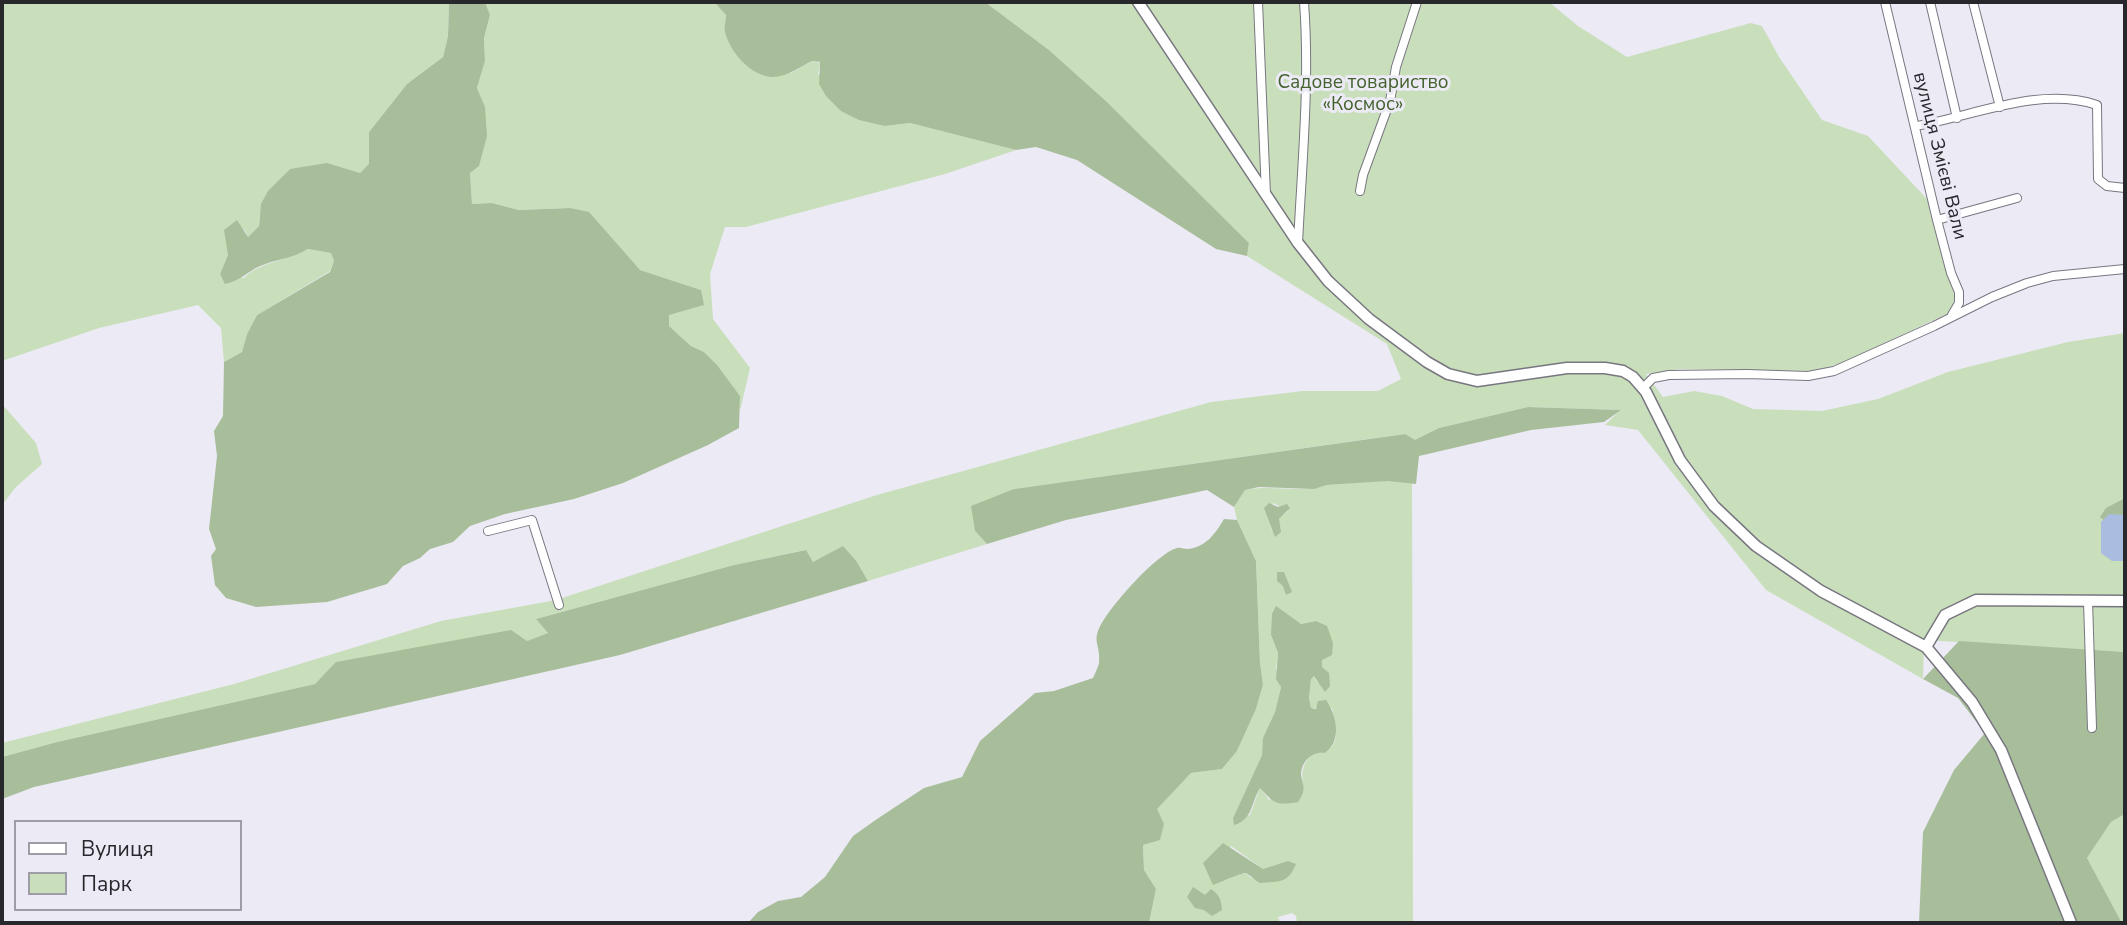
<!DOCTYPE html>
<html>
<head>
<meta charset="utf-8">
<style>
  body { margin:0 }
  #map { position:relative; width:2127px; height:925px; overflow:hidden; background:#eceaf5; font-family:"Nunito Sans",sans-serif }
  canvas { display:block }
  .frame { position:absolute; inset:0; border:4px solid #28272b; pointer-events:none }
  .legend { position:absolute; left:14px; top:820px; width:228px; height:91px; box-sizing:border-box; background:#eceaf5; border:2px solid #9e9ca4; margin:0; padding:9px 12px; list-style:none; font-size:21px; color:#28272b }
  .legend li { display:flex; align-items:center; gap:14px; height:35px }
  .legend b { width:35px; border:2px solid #9e9ca4 }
</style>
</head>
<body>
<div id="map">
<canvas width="2127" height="925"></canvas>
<div class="frame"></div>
<ul class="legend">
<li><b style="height:9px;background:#fff"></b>Вулиця</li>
<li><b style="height:19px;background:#c9dfbb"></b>Парк</li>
</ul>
</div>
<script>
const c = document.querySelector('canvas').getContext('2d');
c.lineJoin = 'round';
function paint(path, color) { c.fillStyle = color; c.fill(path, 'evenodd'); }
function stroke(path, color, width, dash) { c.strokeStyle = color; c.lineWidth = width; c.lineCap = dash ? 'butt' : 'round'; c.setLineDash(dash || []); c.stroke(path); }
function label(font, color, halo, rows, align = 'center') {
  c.font = font + ' "Nunito Sans",sans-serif'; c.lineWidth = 6; c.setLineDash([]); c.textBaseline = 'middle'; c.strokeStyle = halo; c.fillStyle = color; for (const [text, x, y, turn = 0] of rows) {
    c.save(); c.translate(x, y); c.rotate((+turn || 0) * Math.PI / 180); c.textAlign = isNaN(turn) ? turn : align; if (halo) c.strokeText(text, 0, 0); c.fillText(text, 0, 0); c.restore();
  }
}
paint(new Path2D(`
  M2 2H449L448 36 443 57 407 84 369 132 370 164 360 173 290 169C270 190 260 195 259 226L248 237 244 229 228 255 220 274 244 278C262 260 287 262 308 249L331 253 334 261 330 271 257 315 247 334 242 352 224 362 221 328 198 305 99 328 2 361Z
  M485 2H714L726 15 725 32 791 73 812 61 820 63 818 74 885 126 910 123 1016 150 945 174 746 227H725L710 274 713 319 750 368 740 411V396L704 352 691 346 669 326 668 315 701 290 640 270 619 249 570 208 519 210 492 203 472 204 470 173 479 165 485 108 477 88 485 61 484 38 490 15Z
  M985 2H1549L1578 26 1627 57 1751 23 1762 26 1779 57 1822 120 1868 136 1927 199 1955 297 1951 312 1846 361 1817 371 1680 369 1646 374 1663 397 1694 391 1722 396 1753 409 1822 411 1878 399 1948 372 2068 342 2125 333V652L1924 640 1923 679 1766 590 1638 430 1605 425 1620 410 1528 407 1439 428 1415 441 1404 434 1014 489 975 531 987 544 868 581 857 562H813L805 550 734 565 536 619 548 633 527 641 337 662 315 684 57 742 2 757V743L234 684 441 621 556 600 877 495 1211 402 1303 391H1378L1401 379 1387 344 1247 256 1249 243 1107 102 1049 50Z
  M2 404 36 443 42 464 16 487 2 505Z
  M1412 479 1413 923H1297L1296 916 1292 913 1278 917 1280 923H1149L1156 889 1144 870 1143 845 1160 839 1156 809 1191 773 1222 769 1237 751 1256 709 1263 686 1260 663 1256 561 1237 520 1234 507 1245 490C1272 484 1300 494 1327 485ZM1273 503 1288 511 1279 519 1272 531 1268 515ZM1294 620 1301 624 1316 621 1322 660 1317 682 1314 675 1311 678 1309 698 1311 708H1332C1335 725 1342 742 1325 753 1307 750 1300 768 1303 784L1269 800 1260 787 1250 815 1233 818 1262 755 1264 738 1275 712 1281 687 1276 668 1278 653 1271 635ZM1231 846 1263 869 1284 863 1251 878 1246 873C1235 874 1225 882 1213 884Z
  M2125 814V923H2122L2087 858 2111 822Z`), '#c9dfbb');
paint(new Path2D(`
  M449 2H485L490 15 484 38 485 61 477 88 485 107 487 136 479 166 470 173 472 204 492 203 519 210 570 208 589 212 640 270 701 290 704 305 669 315V326L691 346 704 352 717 365 740 396 739 428 708 445 623 483 574 499 505 514 470 526 453 542 430 549 420 558 403 566 387 584 327 602 256 607 226 598 215 585 211 556 216 549 209 529 217 456 214 431 223 416 224 362 242 352 247 334 257 315 330 272 334 261 331 253 308 249C292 259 276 259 260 266 247 272 240 281 225 284L220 274 228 255 224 230 237 220 248 237 259 226 261 204 268 191 290 169 327 163 360 173 369 164V132L407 84 443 57 448 36Z
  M714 2H985L1049 50 1107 102 1249 243 1247 256 1216 249 1077 160 1036 147 1016 150 910 123 885 126 859 120 841 111 826 96 819 84 820 62 812 61C800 67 785 78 771 77 750 75 730 52 725 32 724 27 726 20 726 15Z
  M1528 407 1621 410 1604 422 1531 430 1419 456 1416 484 1388 481 1327 485 1314 489 1259 487 1245 490 1234 507 1207 490 1066 520 987 544 975 531 971 506 1014 489 1405 434 1415 440 1439 428Z
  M2125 498V557L2113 528 2100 517 2106 508Z
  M1269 503 1278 507 1287 504 1290 508 1279 519 1281 532 1275 537 1264 508Z
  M1224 519 1237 520 1256 561 1260 663 1263 685 1256 709 1237 751 1222 769 1191 773 1157 809 1164 824 1160 840 1143 845 1144 870 1156 889 1149 923H748L758 912 778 901 801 897 825 877 853 836 877 819 924 788 962 777 980 741 1035 693 1054 691 1093 678C1095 674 1098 667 1099 663 1101 643 1090 642 1103 621 1114 603 1156 554 1177 548 1180 547 1184 549 1188 549 1206 547 1215 534 1224 519Z
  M843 546 857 562 868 581 620 655 34 787 2 799V757L57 742 315 684 336 662 511 630 527 641 548 633 536 619 734 565 806 550 813 562Z
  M1277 572H1284L1292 592 1286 595 1283 586 1277 581Z
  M1276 606 1301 624 1316 621 1327 626 1333 643 1332 655 1322 660V667L1329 673 1330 686 1325 692 1314 676 1311 679 1309 698 1311 708 1316 709 1318 701 1326 700C1337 716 1342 741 1325 753 1313 751 1302 760 1301 774 1301 780 1305 785 1303 792 1303 794 1299 801 1298 802 1275 806 1274 803 1260 788 1251 802 1253 820 1234 825L1233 818 1262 755 1263 738 1275 712 1281 687 1276 679 1278 653 1271 635 1272 614Z
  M1959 641 2125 652V814L2111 822 2087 858 2122 923H1919L1923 832 1954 770 1985 733 1958 698 1923 679Z
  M1223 843 1263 869 1288 861 1296 864C1288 884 1279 881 1260 883 1256 881 1250 875 1246 873 1243 872 1219 883 1213 885L1203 863Z
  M1193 887 1205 895 1211 889C1220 895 1221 900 1222 910L1212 916 1204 910 1195 908 1187 897Z`), '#a8be9a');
paint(new Path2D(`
  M2109 514 2125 515V561H2112L2101 553V522Z`), '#aabce0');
const street = new Path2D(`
  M1258 2 1266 195
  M1885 2 1937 220 1951 273 1959 292V303L1952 315
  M1930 2 1957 118
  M1973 2 2000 107
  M1916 126C1974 116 2039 86 2097 105L2098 179 2107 186 2125 188
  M1360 191 1363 175 1390 101 1396 67 1417 2
  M1937 220 2017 198
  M1298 243C1302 163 1310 82 1304 2
  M1644 387 1653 378 1669 375 1747 374 1808 376 1834 371 1934 326 1992 297 2027 283 2053 276 2125 269
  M488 531 532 520 559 605
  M2088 601 2092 728`);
const secondary = new Path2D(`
  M1138 2 1298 243 1328 281 1369 319 1427 362 1448 374 1477 381 1567 368H1605L1623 371 1633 377 1646 392 1680 460 1714 506 1756 546 1821 591 1926 647 1972 702 2001 750 2071 923
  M1926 647 1945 615 1976 600 2125 601`);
stroke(street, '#787680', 10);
stroke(secondary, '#787680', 13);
stroke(street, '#fff', 8);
stroke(secondary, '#fff', 10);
label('19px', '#44622e', '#eceaf5', [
  ["Садове товариство",1363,83],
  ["«Космос»",1363,105]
]);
label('19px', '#28272b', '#eceaf5', [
  ["вулиця Змієві Вали",1939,156,76]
]);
</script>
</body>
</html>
